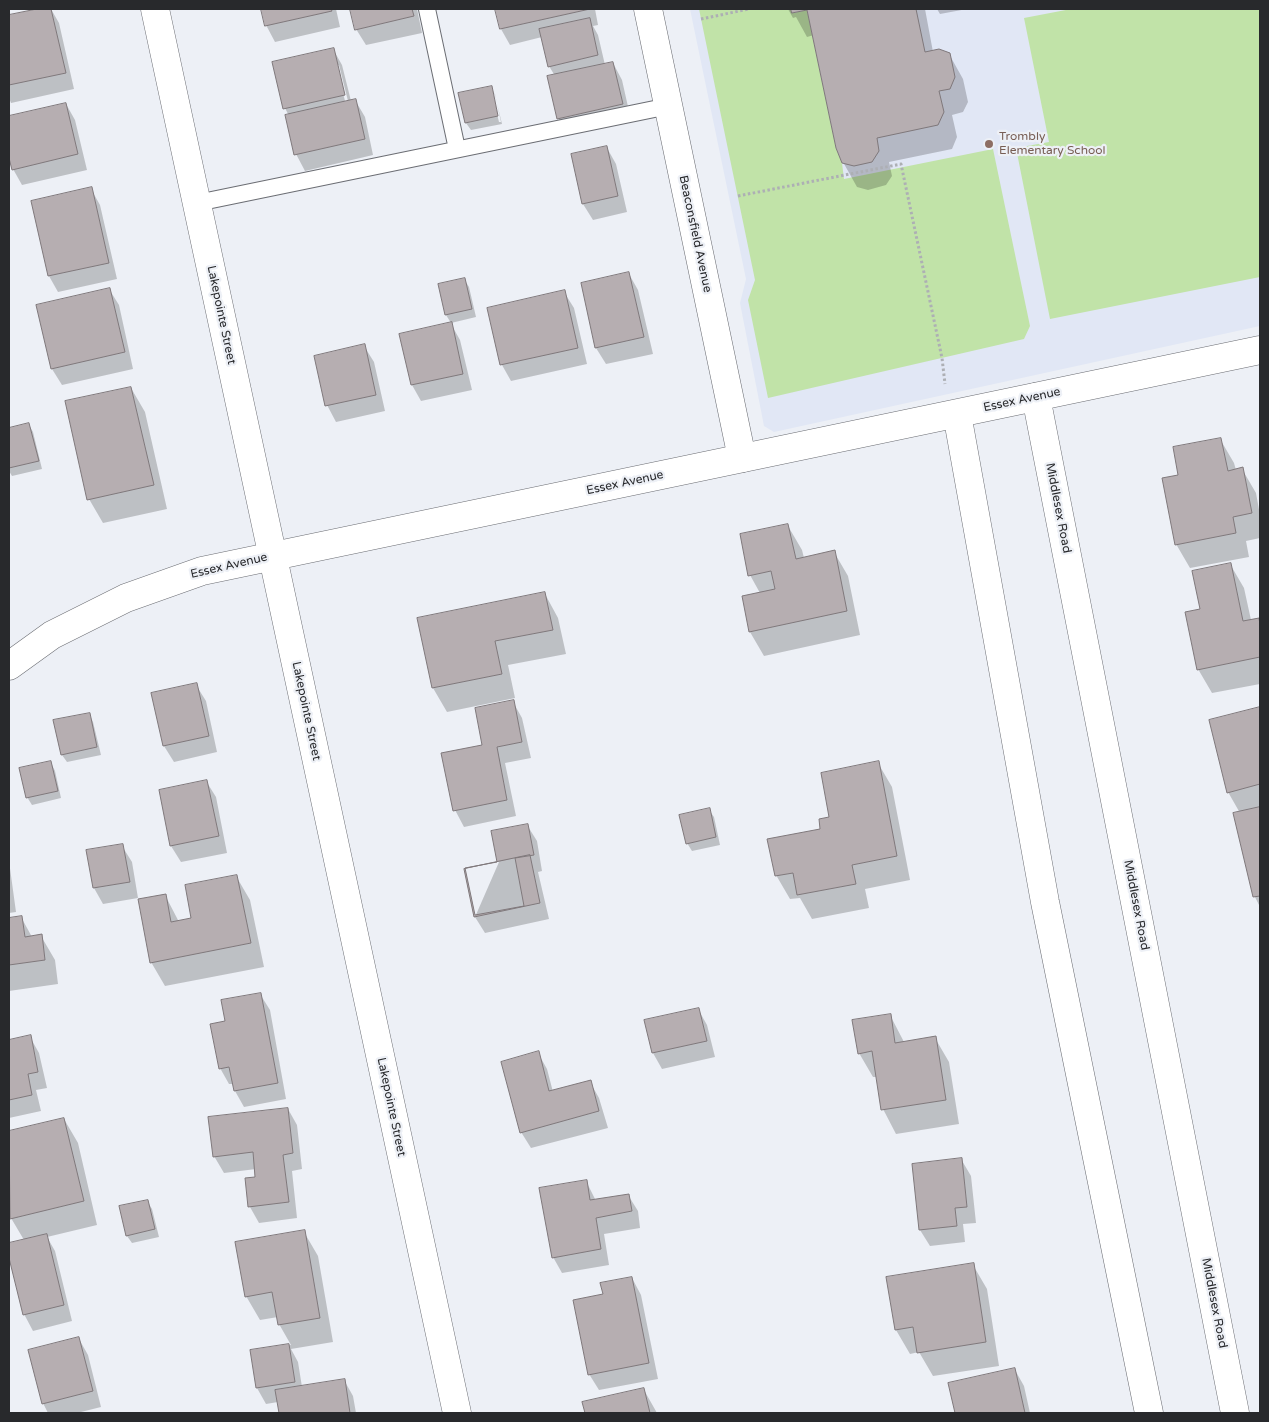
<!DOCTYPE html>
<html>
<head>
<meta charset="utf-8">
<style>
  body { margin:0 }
  #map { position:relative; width:1269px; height:1422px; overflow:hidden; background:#edf0f6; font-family:"Varela Round",sans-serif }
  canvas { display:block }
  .frame { position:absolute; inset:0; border:10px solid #28292c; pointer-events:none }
</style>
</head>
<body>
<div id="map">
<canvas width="1269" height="1422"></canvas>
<div class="frame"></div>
</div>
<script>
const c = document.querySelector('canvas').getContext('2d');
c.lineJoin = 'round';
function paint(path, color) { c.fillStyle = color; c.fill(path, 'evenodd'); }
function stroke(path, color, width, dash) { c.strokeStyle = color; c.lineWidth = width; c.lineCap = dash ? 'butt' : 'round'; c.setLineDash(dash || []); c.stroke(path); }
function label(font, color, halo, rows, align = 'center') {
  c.font = font + ' "Varela Round",sans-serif'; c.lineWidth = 4.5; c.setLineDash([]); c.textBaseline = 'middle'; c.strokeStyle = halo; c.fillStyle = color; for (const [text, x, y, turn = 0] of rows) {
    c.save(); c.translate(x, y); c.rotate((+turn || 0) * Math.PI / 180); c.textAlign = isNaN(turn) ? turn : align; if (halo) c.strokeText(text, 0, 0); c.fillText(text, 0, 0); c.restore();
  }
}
paint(new Path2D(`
  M690 9H1260V326L774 432 764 426 740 303 746 279Z`), '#e1e7f5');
paint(new Path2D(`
  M699 9H791L793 13 807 10 836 148 842 163 844 179 993 149 1030 326 1024 339 768 398 748 300 755 280Z
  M1071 9H1260V277L1050 319 1016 148 1049 142 1024 18Z`), '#c1e3a8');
paint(new Path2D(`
  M43 9H51L59 23 74 89 11 103 9 98V16Z
  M262 9H336L340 27 275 42 266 25Z
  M352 9H417L422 33 366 45 356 29Z
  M496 9H595L598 25 593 26 598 35 605 65 613 63 622 80 631 120 567 134 558 118 555 76 549 66 542 37 510 45 501 29Z
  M788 9H925L933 52 949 54 963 79 968 102 963 112 952 115 957 137 952 149 889 162 892 176 886 185 868 190 857 187 843 162 814 35 807 37 796 17 793 18Z
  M937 9H967L940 14Z
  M333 49 342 65 351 101 355 100 365 117 373 155 305 171 296 154 289 116 285 108ZM336 65H339L348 101H345Z
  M491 87 495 95 502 124 471 130 466 123ZM492 94H495L501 122H499Z
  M66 104 75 120 87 170 22 185 13 169 9 152V117Z
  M607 148 616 164 627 212 593 220 583 204 572 155Z
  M91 189 100 205 117 279 58 292 49 276 32 202Z
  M629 274 638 290 653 354 606 364 596 348Z
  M464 279 469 287 476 317 451 323 446 315 439 285Z
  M109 289 119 305 133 369 62 385 52 369Z
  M564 292 574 308 587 364 511 381 502 365 488 309Z
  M451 324 460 340 472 390 421 401 412 385Z
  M364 346 374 362 385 411 336 422 327 405Z
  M131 388 145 412 167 509 103 523 89 499Z
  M29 425 33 432 42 469 12 476 9 471V429Z
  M1220 439 1234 463 1236 470 1242 469 1256 493 1260 515V538L1246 541 1249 557 1190 568 1176 544 1180 476Z
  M788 526 802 550 804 558 834 552 848 576 860 635 764 656 750 632 760 593 750 575Z
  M1230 564 1244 588 1251 620 1258 619 1260 623V684L1212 693 1198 669 1202 610Z
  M545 594 558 618 566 654 508 665 515 698 447 712 433 688 418 619Z
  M196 685 206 701 217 752 174 762 164 746Z
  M513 702 522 718 531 758 505 763 516 816 464 827 455 810 483 746Z
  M1260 709V907L1255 897 1235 814 1240 813 1228 792 1210 721Z
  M89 714 93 722 101 755 67 762 62 755Z
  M51 763 55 771 61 798 32 805 27 797Z
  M878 763 892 787 910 880 865 889 869 908 812 919 800 898 790 899 776 875 822 830Z
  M206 781 216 797 227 853 181 862 171 846Z
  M709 810 714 817 720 845 692 851 687 843Z
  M527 825 537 841 542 871 538 872 549 919 485 933 475 917 499 862Z
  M122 846 132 862 138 898 103 904 94 888Z
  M9 861 16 912 9 913Z
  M236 876 250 900 264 967 165 986 151 962 165 895 179 922 193 919Z
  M21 917 32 937 41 936 55 960 58 984 9 991V919Z
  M260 994 270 1010 286 1099 244 1107 235 1091 234 1084H229L220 1068 226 1022Z
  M698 1009 707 1025 715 1057 662 1069 653 1053 646 1021Z
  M890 1015 904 1042 935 1038 949 1062 959 1124 896 1134 883 1109 877 1077H873L859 1053Z
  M30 1037 39 1053 47 1088 36 1090 41 1111 9 1118V1041Z
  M538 1053 547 1069 553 1092 590 1082 599 1098 608 1128 531 1148 521 1132Z
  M288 1109 297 1125 302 1169 292 1171 297 1218 259 1223 250 1207 257 1178 256 1169 224 1173 214 1156Z
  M64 1119 78 1143 97 1225 47 1237 55 1251 72 1321 33 1331 24 1314 9 1253V1244L24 1240 11 1218 9 1210V1132Z
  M961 1159 971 1176 976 1223 963 1224 965 1242 930 1246 920 1230 913 1165Z
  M586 1181 596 1201 628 1195 638 1211 640 1228 604 1234 609 1265 562 1273 553 1257Z
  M147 1201 152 1209 159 1237 132 1243 127 1236Z
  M304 1232 318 1256 333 1342 291 1349 298 1362 302 1387 344 1380 353 1396 356 1413H280L278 1402 266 1404 257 1388 251 1351 291 1345 279 1324 278 1317 260 1320 246 1296Z
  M973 1265 987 1289 999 1366 933 1376 919 1352 910 1354 896 1330Z
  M632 1278 641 1295 658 1379 599 1390 589 1374 604 1295Z
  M79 1339 88 1355 101 1407 77 1413H48L43 1403Z
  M1015 1370 1024 1386 1030 1413H956L950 1384Z
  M644 1390 657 1413H586L584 1403Z`), '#0003');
const building = new Path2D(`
  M37 9H51L66 73 9 85V15Z
  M261 9H331L332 11 265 26Z
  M350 9H412L414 16 355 30Z
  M495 9H590L500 29Z
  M791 9H916L925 52 939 49 950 53 955 77 950 89 939 91 944 112 938 125 877 138 879 151 872 162 854 166 842 163 836 148 807 10 792 13Z
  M590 18 598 55 548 67 539 29Z
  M334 48 345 95 283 109 272 62Z
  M613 62 623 104 557 119 547 76Z
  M492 86 498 116 465 123 458 93Z
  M356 99 365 139 294 155 285 115Z
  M66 103 78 154 12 170 9 158V116Z
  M607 146 618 196 582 204 571 154Z
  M92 187 109 263 48 276 31 201Z
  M629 272 644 337 595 348 581 283Z
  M465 278 472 309 445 315 438 284Z
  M110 288 125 352 51 369 36 305Z
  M565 290 578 348 500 365 487 308Z
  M452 322 463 374 411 385 399 334Z
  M365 344 376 395 325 406 314 356Z
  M131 387 154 485 87 500 65 401Z
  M29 423 39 461 9 468V428Z
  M1221 438 1228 471 1243 467 1252 513 1233 517 1236 533 1175 545 1162 478 1178 475 1173 447Z
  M788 524 796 559 835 550 847 611 749 632 742 596 775 589 771 571 748 576 740 534Z
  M1231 563 1243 621 1259 618 1260 625V657L1197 670 1185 612 1200 609 1192 571Z
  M545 592 553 630 495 641 502 674 432 688 417 618Z
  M197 683 209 736 163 746 151 693Z
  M514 700 522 742 497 747 507 800 453 811 441 753 482 745 475 708Z
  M1260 707V784L1227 793 1209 720Z
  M90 713 97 747 61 755 53 720Z
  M51 761 58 791 26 798 19 768Z
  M879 761 897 856 852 865 856 884 797 895 793 873 775 876 767 839 820 829 819 819 829 817 821 773Z
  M207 780 219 836 170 846 159 790Z
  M1260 807V896L1253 897 1233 813Z
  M710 808 716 837 686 844 679 815Z
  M528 824 534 855 515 858 524 906 475 915 465 868 497 862 491 831Z
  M123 844 130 882 93 888 86 850Z
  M530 855 540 903 474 917 464 869Z
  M237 875 251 943 150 963 138 899 166 894 171 922 191 918 185 885Z
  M22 916 25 937 42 934 45 960 9 965V918Z
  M261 993 278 1083 234 1091 229 1067 219 1069 210 1024 225 1021 221 1000Z
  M699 1008 707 1041 652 1053 644 1020Z
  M891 1014 895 1043 936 1036 946 1100 881 1110 872 1051 858 1054 852 1020Z
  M31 1035 38 1072 28 1074 32 1095 9 1100V1040Z
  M539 1051 549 1091 591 1080 599 1111 520 1133 501 1062Z
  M288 1108 293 1153 283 1155 289 1202 248 1207 245 1178 255 1177 253 1152 213 1157 208 1117Z
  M64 1118 84 1201 10 1219 9 1131Z
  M962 1158 967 1207 955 1208 957 1226 919 1230 912 1164Z
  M587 1180 590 1200 629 1194 632 1211 596 1218 601 1249 552 1258 539 1188Z
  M148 1200 155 1229 126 1236 119 1206Z
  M305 1230 320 1318 278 1325 272 1292 245 1297 235 1242Z
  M47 1234 64 1305 23 1315 9 1258V1243Z
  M974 1263 986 1342 917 1353 913 1327 895 1330 886 1277Z
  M632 1277 649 1363 588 1375 573 1300 603 1294 600 1283Z
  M79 1337 93 1391 42 1404 28 1350Z
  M289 1344 295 1382 256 1388 250 1350Z
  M1015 1368 1025 1413H955L948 1383Z
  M345 1379 350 1413H279L275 1390Z
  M644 1388 650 1413H585L582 1402Z`);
paint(building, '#b6aeb1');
stroke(building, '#7f787b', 1);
const lane = new Path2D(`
  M427 9 457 149
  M197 203 669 106`);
const street = new Path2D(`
  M155 9 457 1413
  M648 9 742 458
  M1036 397 1235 1413
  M957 414 1045 902 1149 1413`);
const secondary = new Path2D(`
  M9 666 52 635 126 598 202 571 1260 350`);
stroke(lane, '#6b6d73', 18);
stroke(street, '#6b6d73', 29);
stroke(secondary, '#6b6d73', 29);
stroke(new Path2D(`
  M701 19 749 9
  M738 196 901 164 942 358 945 384`), '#adafb4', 3, [2.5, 2.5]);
stroke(lane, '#fff', 16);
stroke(street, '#fff', 28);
stroke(secondary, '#fff', 28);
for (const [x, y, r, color] of [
  [989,144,5,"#8d6e63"]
]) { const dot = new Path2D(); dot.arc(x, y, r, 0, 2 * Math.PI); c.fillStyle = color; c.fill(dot); stroke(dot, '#edf0f6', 2); }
label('12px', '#785e54', '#edf0f6', [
  ["Trombly",999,137],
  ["Elementary School",999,151]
], 'left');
label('12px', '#28292c', '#edf0f6', [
  ["Beaconsfield Avenue",695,234,78],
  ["Lakepointe Street",221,315,78],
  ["Essex Avenue",1022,400,-12],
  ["Essex Avenue",625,483,-12],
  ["Middlesex Road",1058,508,79],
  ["Essex Avenue",229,566,-13],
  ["Lakepointe Street",306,711,78],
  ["Middlesex Road",1136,905,79],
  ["Lakepointe Street",391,1107,78],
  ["Middlesex Road",1214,1303,79]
]);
</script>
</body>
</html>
